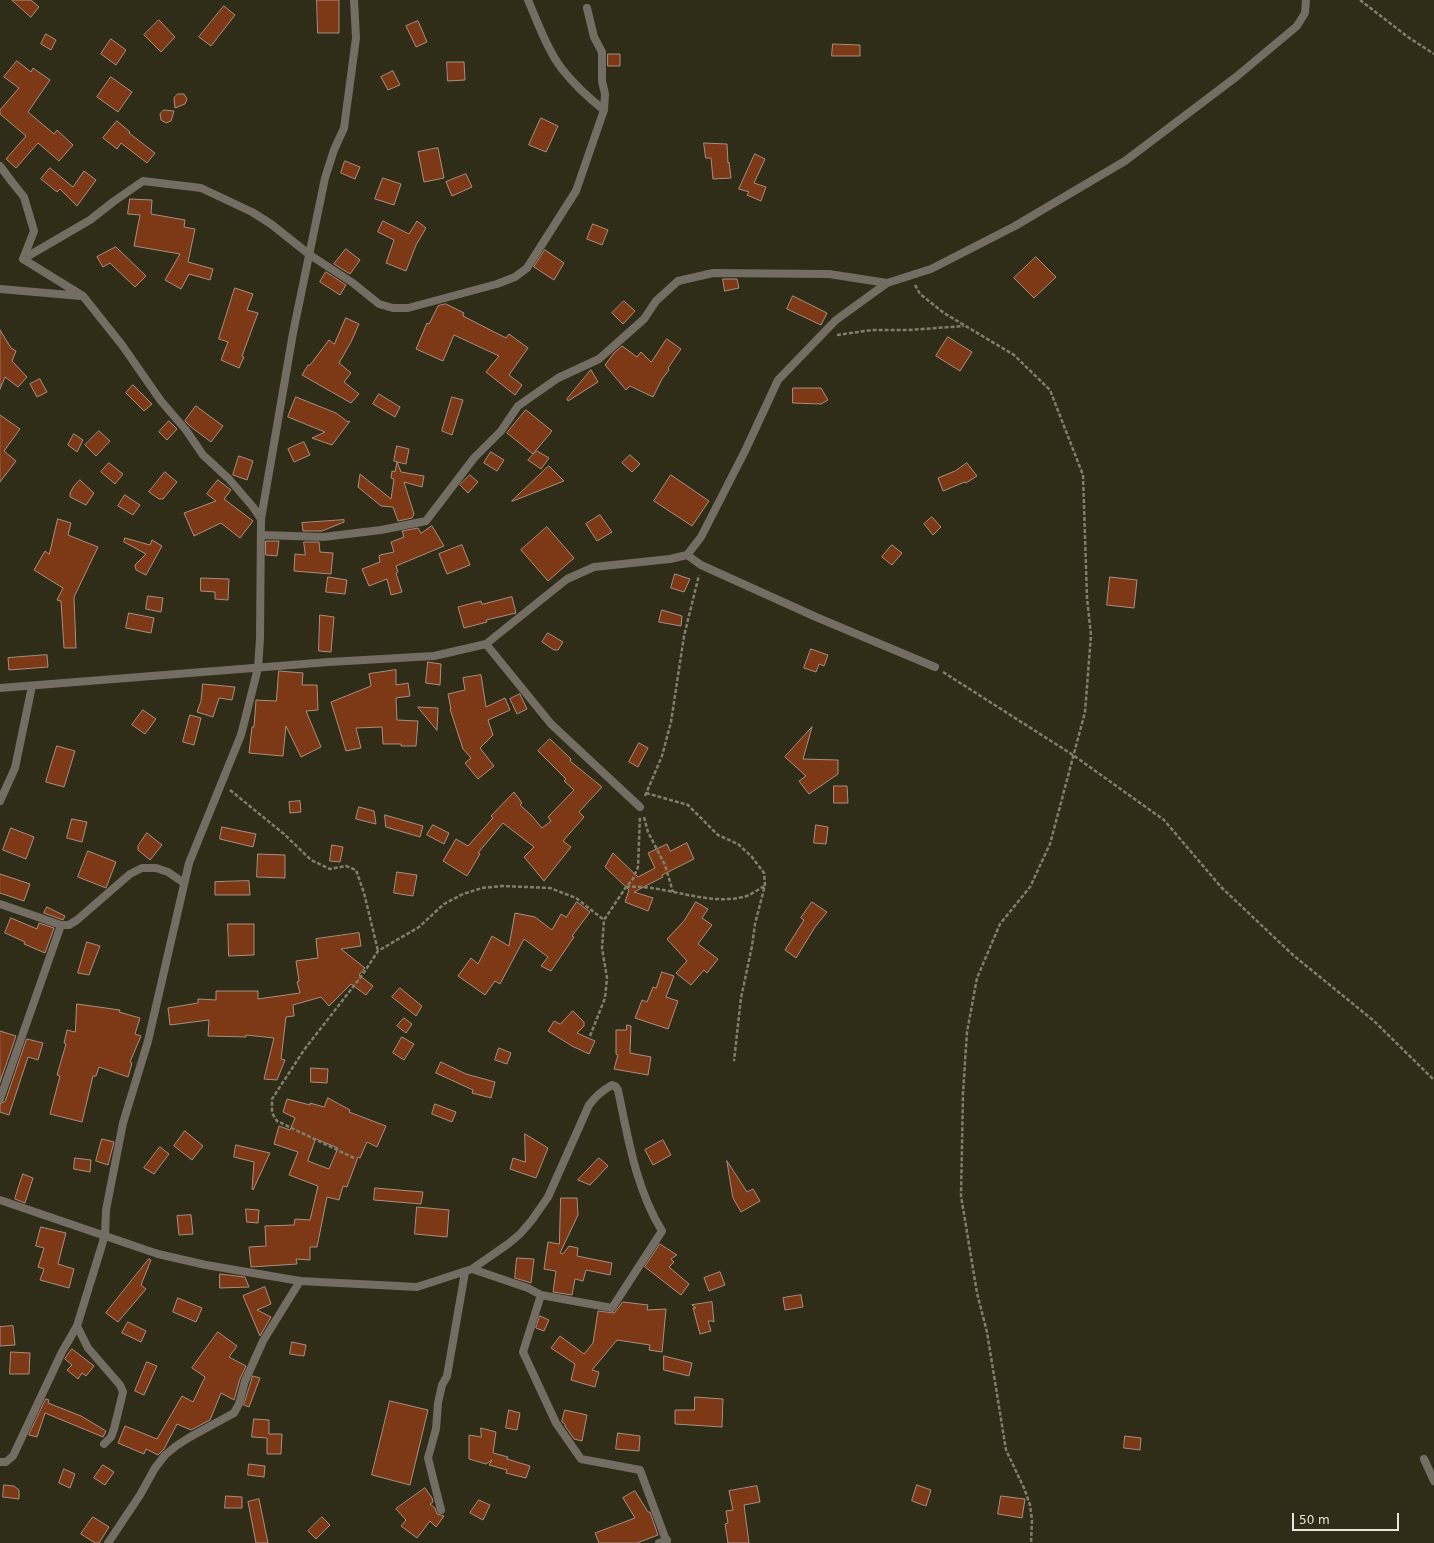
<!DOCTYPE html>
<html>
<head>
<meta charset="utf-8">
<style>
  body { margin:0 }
  #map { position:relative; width:1434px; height:1543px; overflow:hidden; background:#2f2c17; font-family:"DejaVu Sans",sans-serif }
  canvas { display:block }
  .scale { position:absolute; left:1292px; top:1513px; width:107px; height:18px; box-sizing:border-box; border:2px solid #e8e6d9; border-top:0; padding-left:5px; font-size:12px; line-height:14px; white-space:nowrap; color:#e8e6d9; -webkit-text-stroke:3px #2f2c17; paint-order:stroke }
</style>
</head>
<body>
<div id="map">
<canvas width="1434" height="1543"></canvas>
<div class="scale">50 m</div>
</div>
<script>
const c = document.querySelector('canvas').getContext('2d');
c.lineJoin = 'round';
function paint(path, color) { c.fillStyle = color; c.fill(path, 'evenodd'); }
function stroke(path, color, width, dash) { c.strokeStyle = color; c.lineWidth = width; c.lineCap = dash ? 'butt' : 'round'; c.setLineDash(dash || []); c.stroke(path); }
const building = new Path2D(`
  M12 0H31L39 7 31 17Z
  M317 0H339V33H318Z
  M224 6 235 15 211 46 199 37Z
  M159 20 175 37 161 52 144 35Z
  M418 21 427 42 416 47 406 26Z
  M46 34 56 40 51 50 41 44Z
  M111 39 126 50 116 65 101 54Z
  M833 44 860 45V56H832Z
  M608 54H620V66H608Z
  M17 61 31 72 33 68 50 80 28 112 54 134 57 130 73 145 59 161 38 143 16 168 6 159 26 136 0 114V110L19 88 4 77Z
  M447 62H464L465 80 448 81Z
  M393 71 400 85 388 90 381 77Z
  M111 77 132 92 118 112 97 97Z
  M178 94H184L187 99 185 104 175 108 174 98Z
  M164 110 174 111 171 121 166 123 161 120 160 114Z
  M541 118 558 126 546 152 529 145Z
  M117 121 130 132 129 133 155 153 147 163 121 143 117 149 103 138Z
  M704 143 727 144 728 163 729 162 731 178 713 179 711 158H706Z
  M438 148 444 178 424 182 418 152Z
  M755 154 765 159 754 183 766 187 761 201 747 195 749 192 739 189Z
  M345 161 360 167 355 179 341 173Z
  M50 168 73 187 84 171 96 180 77 206 60 189 57 192 41 179Z
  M466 174 472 187 452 196 446 182Z
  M383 178 401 184 394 205 375 199Z
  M130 199 152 200 151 214 185 220 184 227 195 229 188 262 213 269 210 280 189 274 181 289 165 280 180 254 134 246 140 215 128 214Z
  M383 221 409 234 417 221 426 228 416 245 406 271 386 263 394 240 378 232Z
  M593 224 608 230 602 245 587 239Z
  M116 247 146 276 135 287 110 263 103 267 97 257Z
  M346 249 360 260 350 274 334 264Z
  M545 250 564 263 554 280 534 267Z
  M1036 257 1056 277 1034 298 1014 278Z
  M326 272 346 285 340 295 320 282Z
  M723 279H737L739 288 725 291Z
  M235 288 253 294 247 310 258 313 242 356 244 357 239 368 221 360 228 342 219 339Z
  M793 296 827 313 821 325 787 309Z
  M624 301 635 311 623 324 612 313Z
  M446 304 464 313 463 316 506 338 509 334 528 348 509 375 522 385 515 395 486 372 499 356 454 335 443 361 416 349 427 323 429 324 438 306Z
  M346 318 359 324 351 342 339 363 351 373 344 382 359 394 351 403 302 375 308 365H310L329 340 334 344Z
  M0 330 11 348 16 351 12 361 27 377 18 387 5 377 0 389Z
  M948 337 972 352 960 371 936 356Z
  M667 339 681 349 668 368 669 370 662 379 653 397 630 386 626 390 605 365 614 353 622 346 637 357 641 352 651 362Z
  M591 370 598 382 568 401 567 399Z
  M40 379 47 392 37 397 30 384Z
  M133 385 152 404 144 411 126 393Z
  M793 388H821L828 400 821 404 793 403Z
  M379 394 400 407 395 417 373 404Z
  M296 397 336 413 348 422 350 421 332 445 312 438 325 432 288 417Z
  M452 397 463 400 452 435 442 431Z
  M196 406 223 426 211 442 191 427 185 421Z
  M526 410 552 431 533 454 507 433Z
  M0 415 20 429 4 451 16 461 0 482Z
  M169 421 177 429 167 440 159 432Z
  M99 431 110 441 96 456 85 445Z
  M74 434 83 440 77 452 68 445Z
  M304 442 310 455 294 462 288 449Z
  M397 446 409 449 406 464 397 462 401 472 424 476 422 487 404 482 414 514 412 518 398 521 393 507 381 506 358 487 360 474 391 499 394 479 391 478 392 471 395 472 397 462 394 461Z
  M537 451 549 458 541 469 528 460Z
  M491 452 504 460 497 471 484 463Z
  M630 455 640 464 632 472 622 463Z
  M239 456 253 461 247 480 233 475Z
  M109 463 123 474 115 484 101 472Z
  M967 463 977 476 966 483 965 482 943 491 938 478 955 471Z
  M549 466 564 481 513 501H512Z
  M165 472 177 482 163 499H159L149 492Z
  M470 475 478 482 468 493 460 485Z
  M671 475 709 501 692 526 654 501Z
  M80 480 94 493 86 505 70 497V493L74 486Z
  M218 480 231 490 224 499 253 521 240 538 221 523 194 536 184 513 216 501 207 494Z
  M125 495 140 505 133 515 118 506Z
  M600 515 612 532 597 541 586 524Z
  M932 517 941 527 933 535 924 524Z
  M58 519 71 523 68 535 98 547 74 597 76 648H64L61 601 57 600 63 588 34 570 45 551 49 554Z
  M344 520V522L322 531H303L302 523Z
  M432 526 444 546 396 566 398 572 396 573 402 592 391 595 387 579 369 586 362 569 380 562 379 556 380 555 394 552 391 542 404 537 402 531 418 528 421 533Z
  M547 527 574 558 548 581 521 550Z
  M125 538 150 545 152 540 162 546 146 575 136 570 135 565 146 554 124 542Z
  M266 541H279L277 556 266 555Z
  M304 542H319L320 552 333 553 331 574 294 571 295 554 305 555Z
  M462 545 470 565 447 574 439 554Z
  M892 545 902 553 892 565 882 557Z
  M675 574 690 579 684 592 671 588Z
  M328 577 347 580 345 594 326 592Z
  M1110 577 1137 580 1134 608 1107 605Z
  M201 578 229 579 228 600 215 599V592L201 591Z
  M148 596 163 598 161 612 146 609Z
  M512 597 516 613 486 620 487 622 464 628 458 607 481 601 482 604Z
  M662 610 682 616 681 626 659 622Z
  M129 613 154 618 151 633 126 628Z
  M320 615 334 617 331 652 319 651Z
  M548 633 563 642 558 650H554L542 642Z
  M811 649 828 655 824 666 819 664 816 672 804 668Z
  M47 655 48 667 9 670 8 658Z
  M428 662 441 664 440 685 426 683Z
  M396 670V685L408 683 410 696 396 698 397 720 418 721 416 746H401V744H383L382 727 356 728 361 748 346 751 331 702 371 686 369 674Z
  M279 671 303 673 302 685H317L318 710 306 711 321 747 301 757 286 726 283 756 249 753 252 727H254L256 700 276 701Z
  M481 675 486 707 505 698 510 710 488 720 493 735 480 748 494 766 478 779 465 763 471 758 463 749 450 709H451L448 694 465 690 463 678Z
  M203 684 235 687 232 700 219 698 213 717 197 712 201 701Z
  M520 694 527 709 517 714 510 699Z
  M418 707 438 708 437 730Z
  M143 710 156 719 145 734 132 725Z
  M190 715 201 718 194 745 183 742Z
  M812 727 803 759 838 760V774L809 794 799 781 806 776 785 757Z
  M550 739 571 759 570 761 602 787 579 812 584 817 563 841 571 847 544 881 524 857 534 847 503 823 478 853 480 854 467 876 443 861 456 839 468 846 493 818 491 816 514 792 522 803 520 805 531 815 542 828 551 821 548 817 574 790 564 781 566 779 538 751Z
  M639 743 648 748 638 767 629 762Z
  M57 746 75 751 64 787 46 782Z
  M834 786H847L848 803H834Z
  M300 801 301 812 290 813 289 802Z
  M359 807 374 811 376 824 356 819Z
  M385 815 423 826 420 837 386 827Z
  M72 819 87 822 82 842 67 838Z
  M433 825 449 833 444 844 427 835Z
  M816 825 828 827 826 844 814 843Z
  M222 827 256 834 253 847 220 839Z
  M11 828 34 837 26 859 3 850Z
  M147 833 162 845 150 860 138 850V846Z
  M687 843 694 859 662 875 663 877 634 892 653 898 648 911 625 902 629 890 605 867 613 853 638 877 655 868 648 853 667 844 670 851Z
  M332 845 343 847 340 862 330 861Z
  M88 851 116 862 106 888 78 877Z
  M258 854 285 855V878L257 877Z
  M397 872 417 875 413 896 394 893Z
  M0 874 30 884 24 901 0 893Z
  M249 881 250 895H215V882Z
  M577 902 590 912 572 936 574 937 551 971 541 966 548 957 524 939 500 984 495 981 485 995 458 976 471 958 478 964 492 936 509 946 515 913 535 917 552 930 561 914 566 917Z
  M696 902 708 909 702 918 712 925 698 944 718 959 707 973 704 970 691 985 676 973 687 961 667 939 684 921Z
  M812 902 827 912 815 927 796 958 785 950 804 920 801 918Z
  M47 907 65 916 63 920 44 913Z
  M11 918 37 929 39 923 54 928 45 953 24 944 25 942 5 933Z
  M228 924H254V955L229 956Z
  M359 933 361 946 341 949 365 968 359 975 373 986 366 995 351 984 329 1006 321 997 293 1005 294 1016 286 1017 281 1059 285 1060 277 1080 264 1079 274 1038 246 1035V1037L208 1036 209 1020 170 1025 168 1008 198 1003V999L216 1000V991H258V999L300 993 297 982 299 981 296 961 318 958 316 939Z
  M87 942 100 946 89 975 78 973Z
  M662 972 674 976 666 997 678 1001 668 1029 635 1018 642 1000 647 1002 653 987 656 988Z
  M400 988 422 1006 416 1016 392 997Z
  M77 1004 120 1010 119 1012 140 1018 135 1034 141 1036 130 1062 132 1063 128 1077 99 1067 96 1076H93L82 1122 50 1114 60 1076 57 1075 66 1044 64 1043 67 1030 75 1032Z
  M573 1011 584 1022V1026L577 1033 595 1041 589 1054 572 1046 548 1031 554 1021 560 1024Z
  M404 1018 412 1024 406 1033 397 1026Z
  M627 1025 631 1026 630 1053 651 1057 648 1075 614 1069 618 1055 616 1054V1030H626Z
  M0 1031 16 1036 0 1082Z
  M402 1037 414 1044 404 1060 393 1053Z
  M27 1039 43 1043 38 1060 28 1057 9 1115 0 1112V1104L5 1101Z
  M499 1048 511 1053 507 1064 495 1060Z
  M441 1062 466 1074 495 1082 491 1098 472 1093 473 1090 436 1073Z
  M311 1068 328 1069 327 1083 311 1082Z
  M328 1098 350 1110 349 1112 386 1126 377 1147 367 1142 360 1158 358 1157 347 1187 343 1186 339 1200 327 1197 317 1247H310V1260L296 1259 297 1264 251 1267 249 1247 266 1246 265 1226 294 1225 295 1219 310 1220 318 1186 289 1175 298 1152 274 1144 279 1126 290 1130 295 1118 283 1112 287 1099 310 1105V1103L324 1107ZM316 1139 338 1148 329 1169 308 1161Z
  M435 1104 456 1112 452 1122 432 1114Z
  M185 1131 203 1146 192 1160 174 1146Z
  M525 1134 548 1148 536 1178 510 1169 513 1158 525 1162Z
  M102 1139 114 1142 108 1165 96 1161Z
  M663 1140 671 1155 653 1165 645 1150Z
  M236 1145 270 1153 253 1190 252 1189 254 1162 234 1157Z
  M160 1147 169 1154 154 1174 144 1168Z
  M75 1158 91 1160 90 1172 74 1169Z
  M599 1158 608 1166 590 1185 578 1180Z
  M727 1161 747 1192 753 1189 760 1201 741 1212 733 1198Z
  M23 1174 33 1178 25 1203 15 1199Z
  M375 1188 423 1192 421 1204 374 1200Z
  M561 1198H577L578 1215 560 1253 563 1254 569 1246 578 1248 577 1256 612 1263 610 1275 586 1270 583 1281 575 1279 572 1295 553 1292 556 1271 544 1269 548 1242 559 1244Z
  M417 1207 449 1210 447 1237 415 1234Z
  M246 1209 259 1210 258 1223 247 1222Z
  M191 1215 193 1234 179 1235 177 1216Z
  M41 1227 66 1233 58 1264 74 1269 69 1288 40 1280 44 1269 38 1267 44 1248 36 1246Z
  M660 1244 677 1255 671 1259 674 1262 669 1267 689 1284 681 1295 645 1267Z
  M517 1258 534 1259 531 1283 515 1278Z
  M149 1259 151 1260 141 1285 146 1289 118 1322 106 1313Z
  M720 1272 725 1285 709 1291 704 1278Z
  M220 1274 245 1277 249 1287 220 1288Z
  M265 1287 271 1304 257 1310 271 1317 260 1336 243 1296Z
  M801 1295 803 1307 785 1310 783 1298Z
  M178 1298 202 1308 196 1322 173 1312Z
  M623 1302 648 1305 647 1310 666 1309 662 1352 649 1350 650 1345 617 1340 592 1370 599 1372 595 1387 571 1380 575 1364 551 1348 560 1336 584 1354 593 1343 598 1311 614 1313Z
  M712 1302 714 1322 712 1321H708L711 1331 700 1334 693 1308H696L692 1305Z
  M540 1316 549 1320 544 1331 536 1328Z
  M128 1322 146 1331 141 1342 122 1333Z
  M13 1326 15 1345 0 1346V1327Z
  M218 1332 237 1346 229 1357 246 1366 240 1379 234 1400 221 1393 210 1420 191 1430 177 1424 164 1449 158 1455 146 1449 144 1454 118 1443 125 1426 157 1439 182 1396 193 1402 205 1377 192 1368Z
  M292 1342 306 1345 304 1356 290 1354Z
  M72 1349 94 1366 86 1376 82 1373 78 1379 67 1370 72 1365 65 1359Z
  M11 1352 30 1353 29 1374H10Z
  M664 1356 692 1363 689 1376 664 1370Z
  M147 1362 157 1366 144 1395 135 1391Z
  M253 1376 260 1378 249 1407 244 1405Z
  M695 1397 723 1399 722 1427 675 1424V1410H694Z
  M46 1399 49 1400 48 1403 81 1416 106 1431 103 1437 45 1413 37 1437 29 1435Z
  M390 1401 428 1410 410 1485 372 1475Z
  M509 1410 520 1413 517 1430 506 1428Z
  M565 1410 587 1415 582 1441 574 1439 565 1426V1424L562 1422Z
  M254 1419 269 1420V1434H282L281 1454H267V1438L252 1437Z
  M481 1428 496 1432 493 1453 508 1457 507 1459 530 1466 526 1478 506 1473 507 1470 489 1465 492 1460 486 1464 469 1459V1435L481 1437Z
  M618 1433 640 1436 639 1451 616 1449Z
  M1125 1436 1141 1438 1140 1450 1124 1448Z
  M249 1464 265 1466 264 1477 248 1475Z
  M103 1465 114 1472 105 1485 94 1478Z
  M64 1469 75 1474 70 1488 59 1483Z
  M4 1485 14 1486 19 1490V1499L3 1497Z
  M917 1485 931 1490 926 1506 912 1501Z
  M757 1486 760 1502 744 1505 749 1543H728L725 1524 728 1523 726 1511 733 1510 729 1491Z
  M425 1488 432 1498 433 1502 430 1504 435 1508 437 1514 444 1516 436 1527 430 1521 417 1538 401 1526 406 1520 396 1509Z
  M635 1491 648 1512H650L658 1535 637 1543H599L595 1533 635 1518 623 1498Z
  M226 1496 242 1497V1508H225Z
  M1001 1496 1025 1499 1022 1518 998 1514Z
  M259 1499 268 1543H256L248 1502Z
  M479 1500 490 1505 483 1520 470 1513Z
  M93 1517 109 1527 99 1543H95L81 1534Z
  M322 1517 330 1525 316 1539 308 1531Z`);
paint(building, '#7d3916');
stroke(building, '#a88e83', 1);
stroke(new Path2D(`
  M1360 0 1408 37 1434 54
  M915 285 920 294 944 313 1014 355 1050 390 1083 475 1087 598 1091 635 1085 712 1050 844 1030 887 1000 924 977 978 967 1032 963 1093 961 1196 977 1293 987 1332 1006 1450 1024 1488 1030 1505 1032 1520 1031 1543
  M837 335 872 330H909L964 326
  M943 672 1073 755 1164 820 1221 887 1293 955 1374 1021 1434 1080
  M230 790 284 834 311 860 330 869 346 866 356 870 364 893 378 951
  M646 793 688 805 718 835 738 844 752 857 764 873 765 885 755 924 752 946 741 998 734 1061
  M645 796 662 756 671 722 684 636 699 575
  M644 817 648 832 665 865 673 892
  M626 887C665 884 704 906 743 897 750 896 758 889 765 886
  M590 1036 605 998 607 978 602 948 604 920 626 887 633 879 638 867 640 816
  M354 1158 277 1121 272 1113V1099L304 1050 363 974 378 951 419 927 444 904 463 894 482 888 503 886 550 888 576 898 604 920`), '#817e6d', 2.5, [4, 2]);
stroke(new Path2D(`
  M528 0C537 21 548 51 562 69 573 83 590 99 604 110
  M0 166 12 182 24 197 34 231 23 259
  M23 259 83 296 122 345 161 401 186 430 203 455 229 479 253 507 261 519 260 639 258 668 241 735 189 863 148 1041 123 1123 106 1210 105 1235 77 1326 88 1348 120 1385 123 1392 114 1429 111 1437 104 1444
  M23 259 90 220 113 202 143 181 201 188 252 212 271 224 310 255 353 283 379 304 393 308H408L497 284 515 277 527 268 576 191 604 110 605 94 602 81V52L594 37 587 8
  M0 289 81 296
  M261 519 293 333 325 178 334 150 344 128 356 38 354 0
  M261 535 323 537 381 530 426 521 474 458 501 431 518 406 558 378 599 359 644 319 656 301 678 281 713 273 829 274 887 283
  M687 555 701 565 816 617 935 667
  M486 644 551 724 640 807
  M0 688 329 662 434 656 486 644 567 579 594 567 670 559 687 555 701 537 745 451 778 380 836 320 887 283 931 269 1015 226 1125 161 1236 77 1297 26 1305 13 1306 0
  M0 801 15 768 32 686
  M0 904 61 925H69L77 920 130 874 142 868H156L168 872 184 883
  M0 1099 61 925
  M0 1200 158 1254 206 1265 300 1281 417 1287 472 1269 508 1244 520 1234 532 1220 548 1197 589 1105C595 1097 603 1090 612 1085L615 1086 618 1090C628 1138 636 1189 662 1231L612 1308 541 1295 528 1288 472 1269
  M541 1295 523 1352 556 1423 581 1459 640 1470 667 1543
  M1424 1459 1434 1481
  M0 1462H6L13 1456 62 1352 77 1326
  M441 1510 428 1458 436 1429 438 1403 442 1385 447 1376 465 1272
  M108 1543 140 1495 155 1468 165 1455 176 1446 190 1437 234 1413 239 1404 245 1381 263 1341 300 1281
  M659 1543 667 1540`), '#736d64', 8);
</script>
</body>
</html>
